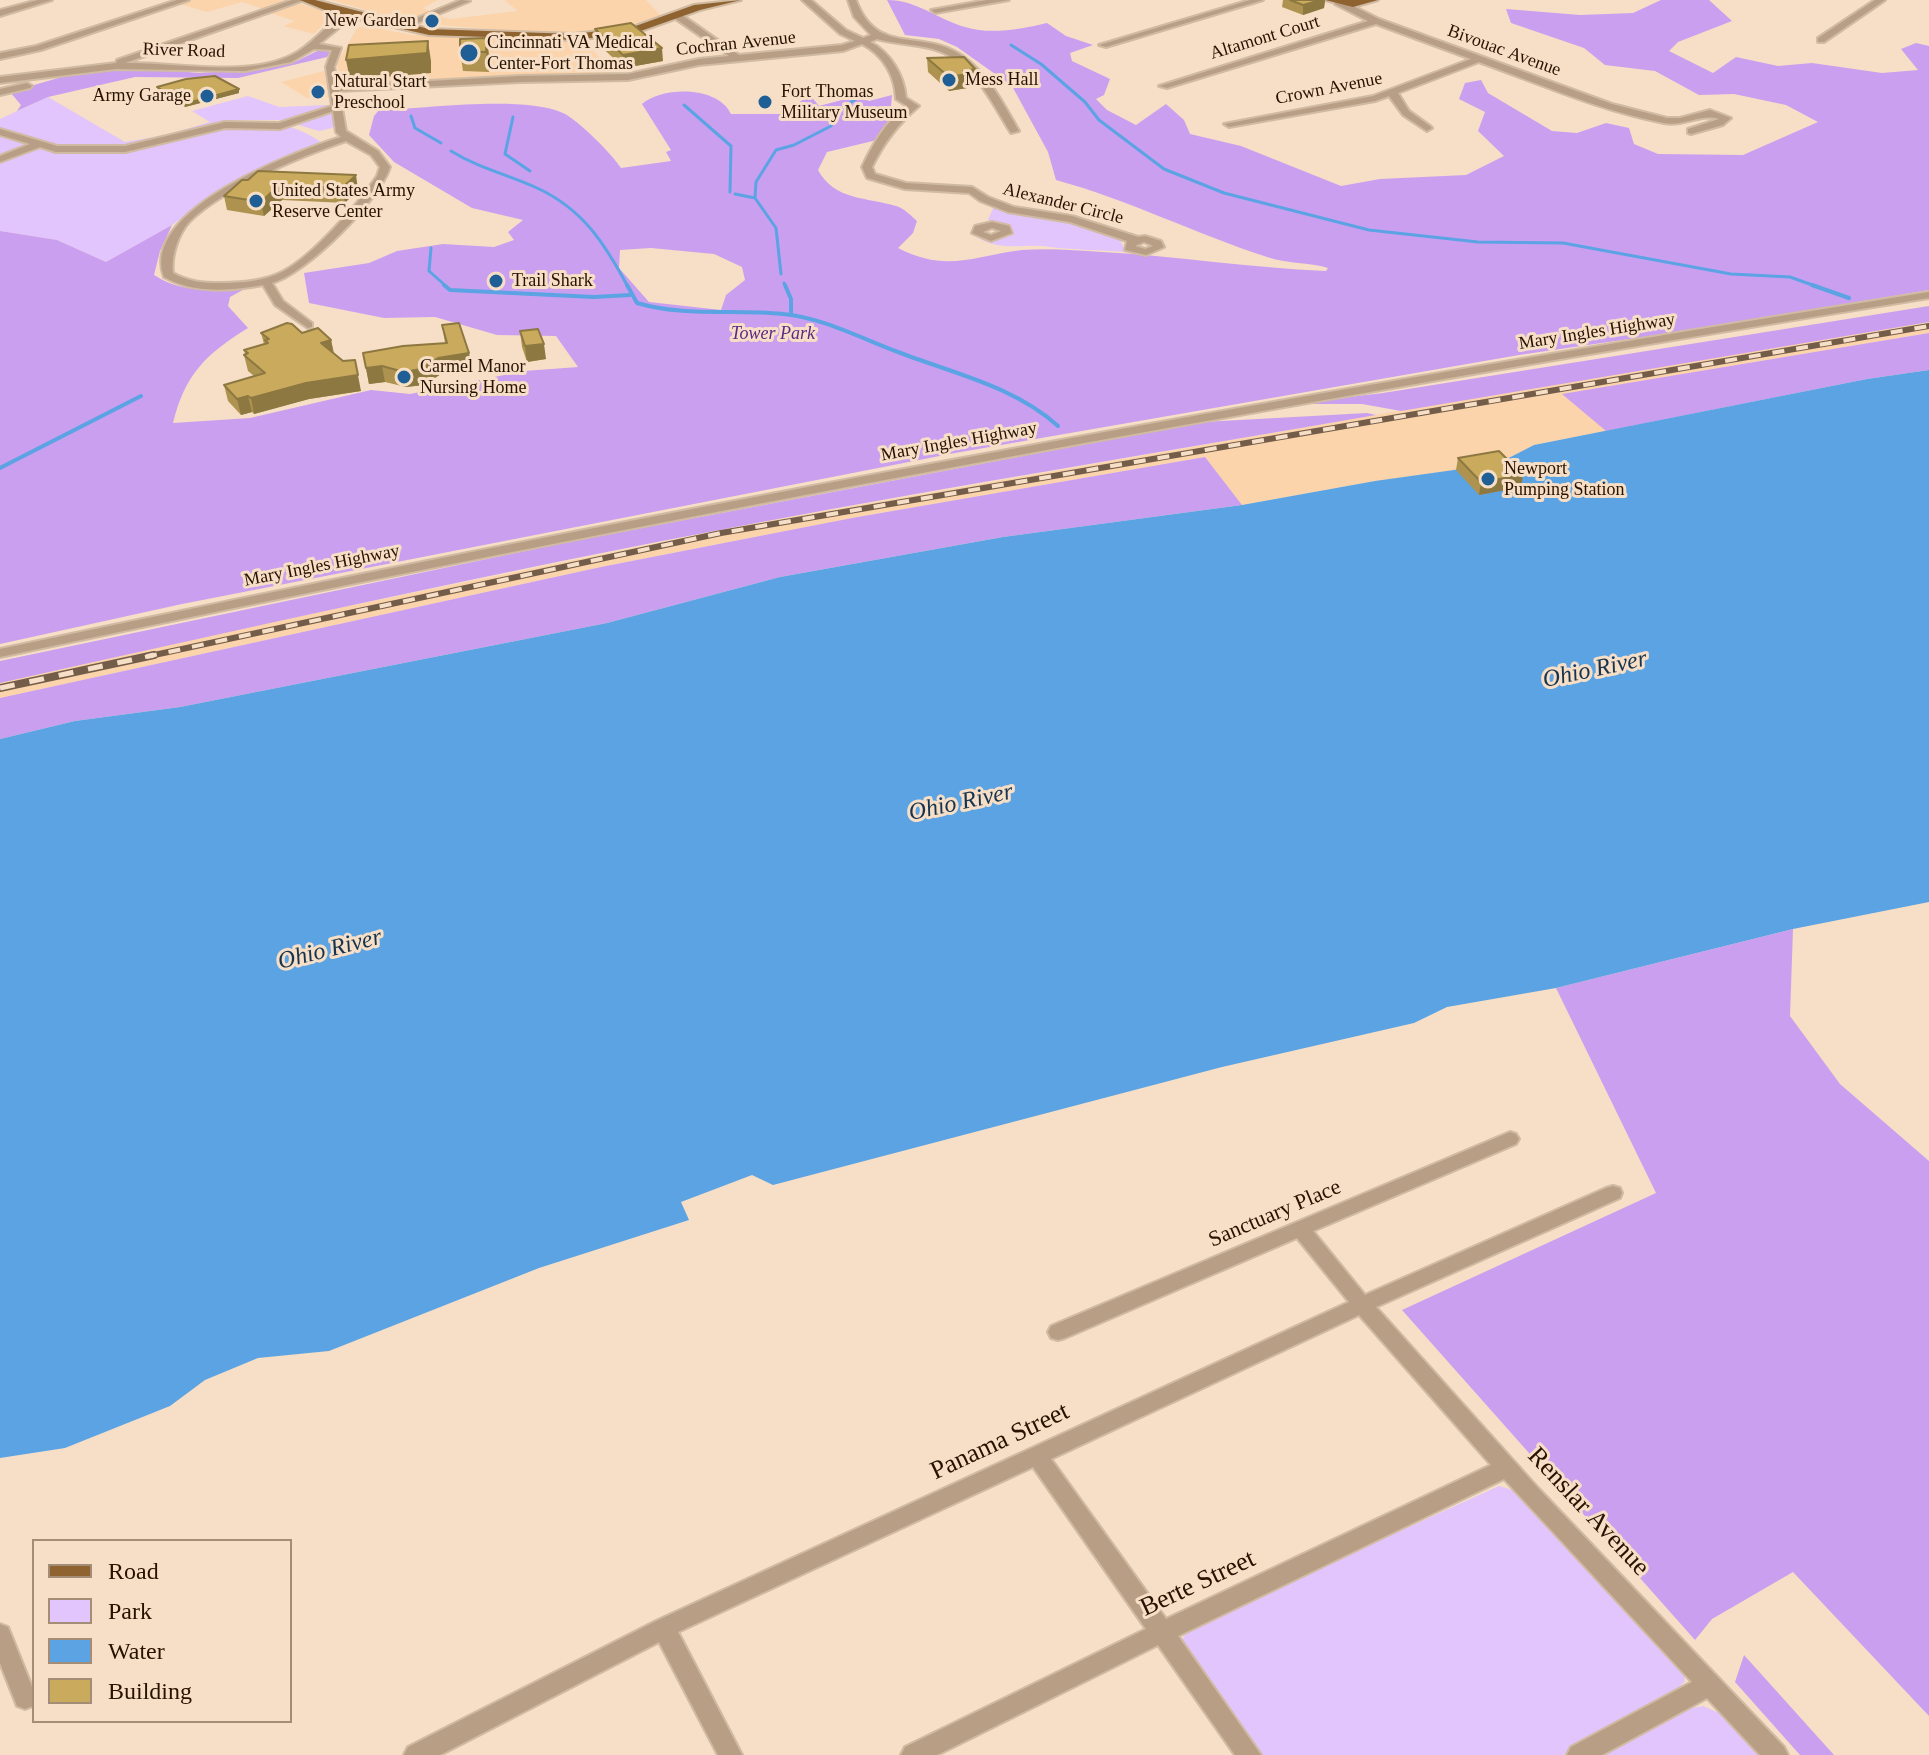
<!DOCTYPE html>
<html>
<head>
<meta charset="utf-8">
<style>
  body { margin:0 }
  #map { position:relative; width:1929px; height:1755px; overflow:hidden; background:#f6dfc6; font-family:"Times New Roman",serif }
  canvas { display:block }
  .legend { position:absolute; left:32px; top:1539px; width:260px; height:184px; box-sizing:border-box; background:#f6dfc6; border:2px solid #a38d77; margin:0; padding:10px 14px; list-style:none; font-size:24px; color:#271200 }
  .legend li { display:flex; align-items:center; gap:16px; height:40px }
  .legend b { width:40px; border:2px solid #a38d77 }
</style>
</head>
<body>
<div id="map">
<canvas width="1929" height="1755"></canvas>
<ul class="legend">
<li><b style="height:10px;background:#8f6330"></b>Road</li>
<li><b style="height:22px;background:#e1c5fc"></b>Park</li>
<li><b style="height:22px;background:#5ca3e4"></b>Water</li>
<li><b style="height:22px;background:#caab5d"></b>Building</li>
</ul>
</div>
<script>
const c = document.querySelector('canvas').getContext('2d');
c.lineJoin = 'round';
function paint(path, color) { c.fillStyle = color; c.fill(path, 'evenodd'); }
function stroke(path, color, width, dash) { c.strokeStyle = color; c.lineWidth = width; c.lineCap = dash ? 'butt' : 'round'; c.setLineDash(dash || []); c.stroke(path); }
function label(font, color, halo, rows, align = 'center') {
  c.font = font + ' "Times New Roman",serif'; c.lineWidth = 6; c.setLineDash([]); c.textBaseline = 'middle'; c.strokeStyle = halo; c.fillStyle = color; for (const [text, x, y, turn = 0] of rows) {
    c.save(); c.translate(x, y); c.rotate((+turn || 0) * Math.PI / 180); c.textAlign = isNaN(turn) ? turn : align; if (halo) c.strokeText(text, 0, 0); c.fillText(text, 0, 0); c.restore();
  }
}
paint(new Path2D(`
  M192 0H289L263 9 242 2 207 12 180 4Z
  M331 0H438L423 8 434 13 408 22Z
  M504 0H646L661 16 618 29 552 34 413 23 436 15 450 19 518 11Z
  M301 4 325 11 334 14 314 34 283 26 295 21 270 13Z
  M365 26 413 35 582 40 618 75 347 84 340 81 337 63 357 28Z
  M324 71 329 97 307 98 281 82Z
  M1929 322V333L1564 394 1606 431 1534 445 1533 490 1375 481 1242 505 1205 457 852 518 601 567 0 698V683L275 621 751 524 1536 387Z`), '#fbd4ac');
paint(new Path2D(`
  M248 96 279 107 330 105 335 124 332 128 319 131 282 120H241L142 145 69 152C91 154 115 153 137 150 199 140 264 100 322 143L202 204 172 225 106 262 57 240 0 231V119L48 97 125 142 166 135 210 122 192 111Z
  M994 206 1055 218 1118 236 1126 252C1101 250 1074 250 1050 247 1025 243 1003 252 978 238L1001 239 1012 232 1009 227 988 220Z
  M1499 1486 1512 1490 1683 1667 1685 1681 1667 1700 1563 1755H1258L1179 1644 1191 1626Z
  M1703 1706 1731 1718 1765 1755H1601L1686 1709Z`), '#e1c5fc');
paint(new Path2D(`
  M887 0C917 0 937 19 965 27 991 35 1021 29 1047 23L1066 36 1093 45 1070 53 1072 61 1110 79 1104 95 1096 99 1107 110 1136 125 1166 104 1184 120 1190 134 1241 146 1341 186 1380 179 1466 175 1504 156 1478 131 1485 112 1459 99 1465 83 1481 80 1488 93 1552 131 1577 133 1606 123 1629 128 1634 144 1658 154 1743 155 1818 122 1786 105 1734 94 1699 95 1655 71 1605 65 1584 48 1511 23 1506 9 1580 15 1633 13 1661 0H1709L1732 21 1678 42 1669 51 1713 73 1736 57 1778 66 1812 63 1882 73 1918 70 1901 49 1916 43 1929 46V290L1691 330 1519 355 955 453 182 604 0 644V231L57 240 106 262 172 225 160 251 154 275C185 295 214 289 250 286L230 297 228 306 248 328C206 354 185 374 173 423L250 418 371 390 410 394 524 371 578 367 556 336 497 335 435 317 384 318 309 303 304 273 369 263 397 251 443 244 494 247 514 240 508 232 523 220 472 208 394 162 369 135 374 116 379 110C426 109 522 95 563 113 578 120 612 154 621 168L671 161 666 152 671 150 642 104C663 86 718 86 731 114H790L798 103 810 95 819 106 857 96 869 101 892 95 890 118 877 140 827 152 818 170C835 201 867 197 896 206 904 208 911 216 917 221L913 233 898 248C947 273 972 256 1022 250 1048 248 1076 250 1102 252 1177 256 1251 268 1326 271L1328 268C1309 262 1287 264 1267 257 1196 234 1129 200 1056 180L1048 152 1012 86 957 47 939 39 905 35ZM651 248 714 254 742 267 745 280 726 295 721 310 649 302 619 268 620 250Z
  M323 48 330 52 327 57 238 78 135 77 48 97 17 111 21 105 10 92 79 72 126 67 199 73 257 69 297 61Z
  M1929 306V322L1401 411 1362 404H1291L1383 393Z
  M1929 333V370L1867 379 1606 431 1562 394Z
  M1367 413 1376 415C1168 451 959 485 751 524 500 571 250 627 0 683V661L568 542 1203 422Z
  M1205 457 1242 505 1003 537 780 577 607 623 180 707 75 721 0 739V698L601 567 852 518Z
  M1793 929 1790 1016 1840 1084 1929 1161V1716L1793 1572 1712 1619 1695 1640 1402 1310 1656 1193 1556 988Z
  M1744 1655 1834 1755H1800L1735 1682Z`), '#ca9ff0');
paint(new Path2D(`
  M1929 370V902L1793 929 1556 988 1447 1007 1414 1023 1222 1067 773 1185 752 1175 681 1202 689 1220 539 1268 329 1351 258 1358 205 1380 170 1406 65 1448 0 1458V739L75 721 180 707 607 623 780 577 1003 537 1242 505 1375 481 1497 464 1534 445 1867 379Z`), '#5ca3e4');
stroke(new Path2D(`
  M1011 45 1041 64 1085 102 1099 120 1164 169 1224 193 1369 230 1478 242 1563 243 1731 274 1790 277 1818 287
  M684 105 731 146 730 192
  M411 116 415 128 441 143
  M513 117 505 154 530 171
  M451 151C480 169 507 174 537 188 583 209 605 244 628 287
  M735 194 755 198
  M431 248 429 271 447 287
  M781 274 776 228 755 198 756 182 776 150 794 145 831 126 837 111 856 99
  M784 283 786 287`), '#5ca3e4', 3);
stroke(new Path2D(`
  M444 285 450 290 594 297 630 295
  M627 285 637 303C685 317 733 309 783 314 824 318 860 338 898 352 952 373 1014 386 1058 426
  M785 285 791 299V315
  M1812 285 1849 298
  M0 468 141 396`), '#5ca3e4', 4);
const minor = new Path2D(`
  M38 0H52L0 16V10Z
  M177 0H189L41 50 0 59V53L36 46Z
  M292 0H304L125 63C176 62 246 78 292 55 315 44 328 20 352 10L356 13 355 15 319 44 341 48 334 67 338 86 520 76 628 74 699 59 729 56 673 17V13H679L739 55 842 45 855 41 840 34 802 0H811L846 30 863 38 871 35 854 17 848 0H856C877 58 923 27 964 57 989 75 1004 105 1019 131L1011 133C990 100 973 60 933 49 914 44 895 44 877 39L870 42C890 52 904 75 906 98L919 106C898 124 884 142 872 167L875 174 906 183 972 187 988 197 1014 207 1072 216 1138 237 1145 236 1161 241 1164 247 1146 255 1125 250 1127 241 1070 222 1008 212 980 201 969 193 905 189 867 178 862 167C873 144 886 121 907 106L896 99C895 75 883 55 862 44L843 51 699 65 628 80 520 82 339 91 346 131 378 151 390 167C380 200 306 274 272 283L283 301 312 323V327L308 328 275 305 263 285C231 291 194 294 164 277 139 210 294 152 341 137L336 132 333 111 280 129 225 128 125 152H56L40 147 0 162V156L30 144 0 135V129L57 146H125L225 122 279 123 332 106 326 67 332 50 314 49 291 62 245 71 116 69 0 83V77L116 63 117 60ZM346 141 371 155 380 167 377 176C358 204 312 257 282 272 264 281 241 283 221 283 204 283 188 282 173 273 171 256 178 234 190 221 224 188 301 156 346 141ZM1144 242 1153 246 1145 249 1135 246Z
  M461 0 470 1 405 28 398 26Z
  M987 0H1009L935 13 931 10Z
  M1250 0H1263L1106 47 1099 45Z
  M1335 0H1341L1379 19 1612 104 1667 118H1680L1710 110 1731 118 1723 125 1691 134 1688 133V129L1719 119C1701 113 1683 127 1664 123 1601 111 1540 84 1479 62L1398 93 1409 111 1430 126 1432 128 1427 131 1403 115 1389 96 1375 101 1229 127 1224 124 1373 96 1471 59 1376 24 1167 88 1159 86 1368 21 1335 4Z
  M1875 0H1885L1824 42H1818V38Z
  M27 83 32 86 30 88 0 95V89Z
  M992 222 1009 226 1012 233 991 241 972 233 975 226ZM992 228 1001 231 991 235 983 232Z
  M1929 292V298C1283 402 640 521 0 657V649C640 513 1283 395 1929 292Z
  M1510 1132 1516 1134 1519 1139 1516 1144 1313 1231 1365 1295 1606 1188 1613 1186 1620 1188 1622 1193 1620 1198 1376 1307 1538 1488 1784 1747 1788 1755H1760L1707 1698 1602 1755H1567L1571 1747 1692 1682 1504 1479 1178 1636 1261 1755H1235L1158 1645 937 1755H901L905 1747 1146 1629 1033 1467 678 1632 742 1755H718L659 1642 440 1755H404L408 1747 656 1621 1349 1302 1297 1238 1065 1338 1058 1340 1051 1338 1048 1332 1051 1326ZM1359 1315 1491 1465 1166 1619 1051 1459Z
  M0 1624 8 1627 34 1692 33 1706 25 1709 17 1706 0 1663Z`);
const major = new Path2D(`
  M300 0H315L429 29 574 34 633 27 694 5 741 0 700 10 635 33 574 40 429 35 332 13Z
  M1325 0H1378L1353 7Z`);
stroke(minor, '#d1baa2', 4);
stroke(major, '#d1baa2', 4);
paint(minor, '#b79e84');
paint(major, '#8f6330');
const railFar1 = new Path2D(`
  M145 657 721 533 1929 326`);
const rail = new Path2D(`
  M0 688 154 655`);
stroke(railFar1, '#735d49', 6);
stroke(rail, '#735d49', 8);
stroke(railFar1, '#f6dfc6', 4, [12]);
stroke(rail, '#f6dfc6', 5, [15]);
paint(new Path2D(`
  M1283 0H1325L1324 8 1303 15 1282 7Z
  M595 29 663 61 624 68 596 42Z
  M487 38 489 57V72L463 71 460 51Z
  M927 58 975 69V82L967 83V88L949 91 928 72Z
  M157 87 239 93 185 107 158 90Z
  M242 180 358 189 345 203 282 200 264 216 227 210 224 196Z
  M442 325 472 369 441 374 424 385 406 387 385 382 369 384 363 353 445 343Z
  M520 331 546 359 527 362 522 347Z
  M261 333H302L331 340 334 353 361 391 309 399 254 414 252 412 241 415 228 401 224 385 254 376 248 371 244 355 245 354 244 350 264 344Z
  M1458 458 1523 475 1521 487 1479 495 1456 470Z`), '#ae9350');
paint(new Path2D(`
  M1321 0H1325L1324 8 1303 15V5Z
  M487 38 489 57V72L486 52Z
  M428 41 431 61V73L350 80 346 60Z
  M662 48 663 61 624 68 623 55Z
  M975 69V82L967 83V88L949 91V77L963 71Z
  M239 89V93L185 107 184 104Z
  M356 175 358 189 345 203 342 188Z
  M279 185 282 200 264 216 261 202Z
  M331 340 334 356 321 343Z
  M544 344 546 359 527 362 525 346Z
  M469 353 472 369 441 374 424 385 406 387 404 372 438 358Z
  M355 360 361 391 309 399 254 414 251 398 306 383Z
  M382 366 385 382 369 384 366 368Z
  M248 396 252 412 241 415 237 399Z
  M1523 475 1521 487 1479 495 1481 482Z`), '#8d7841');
const building = new Path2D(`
  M1290 0H1321L1303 5Z
  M631 23 662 48 623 55 595 29Z
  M487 38 486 52 460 51V39Z
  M428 41 427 53 346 60 349 45Z
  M964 57 975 69 963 71 967 74 949 77 927 58Z
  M215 76 239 89 184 104 157 87 186 79Z
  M258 171 356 175 342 188 279 185 261 202 224 196 242 180H248Z
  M287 323 292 324 302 333 318 328 331 340 321 343 343 361 355 360 358 375 306 383 251 398 248 396 237 399 224 385 265 373 244 355 248 353 244 350 268 343 265 340 269 339 261 333Z
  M459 323 469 353 438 358 421 369 404 372 382 366 366 368 363 353 403 346 447 343 442 325Z
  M538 329 544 344 525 346 520 331Z
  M1499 451 1523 475 1481 482 1458 458Z`);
paint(building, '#caab5d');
stroke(building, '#8d7841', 2);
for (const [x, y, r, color] of [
  [432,21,8,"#1f5f95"],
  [469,53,10,"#1f5f95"],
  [949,80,8,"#1f5f95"],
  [318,92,8,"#1f5f95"],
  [207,96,8,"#1f5f95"],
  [765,102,8,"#1f5f95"],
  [256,201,8,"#1f5f95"],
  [496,281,8,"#1f5f95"],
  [404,377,8,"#1f5f95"],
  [1488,479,8,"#1f5f95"]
]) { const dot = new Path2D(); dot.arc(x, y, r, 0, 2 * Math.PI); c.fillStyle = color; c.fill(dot); stroke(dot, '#f6dfc6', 3); }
label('18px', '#271200', '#f6dfc6', [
  ["New Garden",416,21,"right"],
  ["Cincinnati VA Medical",487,43],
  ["Center-Fort Thomas",487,64],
  ["Mess Hall",965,80],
  ["Natural Start",334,82],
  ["Preschool",334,103],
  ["Fort Thomas",781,92],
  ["Military Museum",781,113],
  ["Army Garage",191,96,"right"],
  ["United States Army",272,191],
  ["Reserve Center",272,212],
  ["Trail Shark",512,281],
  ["Carmel Manor",420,367],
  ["Nursing Home",420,388],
  ["Newport",1504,469],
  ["Pumping Station",1504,490]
], 'left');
label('18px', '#271200', '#f6dfc6', [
  ["Altamont Court",1265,38,-17],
  ["Cochran Avenue",736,44,-6],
  ["River Road",184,51,2],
  ["Bivouac Avenue",1504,51,20],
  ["Crown Avenue",1329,89,-11],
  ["Alexander Circle",1063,204,14],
  ["Mary Ingles Highway",1597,332,-9],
  ["Mary Ingles Highway",959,442,-10],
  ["Mary Ingles Highway",322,566,-11]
]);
label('italic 18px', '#5e2884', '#f6dfc6', [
  ["Tower Park",773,334]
]);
label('22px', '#271200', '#f6dfc6', [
  ["Sanctuary Place",1275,1214,-23]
]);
label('italic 24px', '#16344f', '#f6dfc6', [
  ["Ohio River",1595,670,-12],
  ["Ohio River",961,803,-12],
  ["Ohio River",330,950,-14]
]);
label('26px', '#271200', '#f6dfc6', [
  ["Panama Street",1000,1442,-25],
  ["Renslar Avenue",1588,1512,47],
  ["Berte Street",1198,1584,-25]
]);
</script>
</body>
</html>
